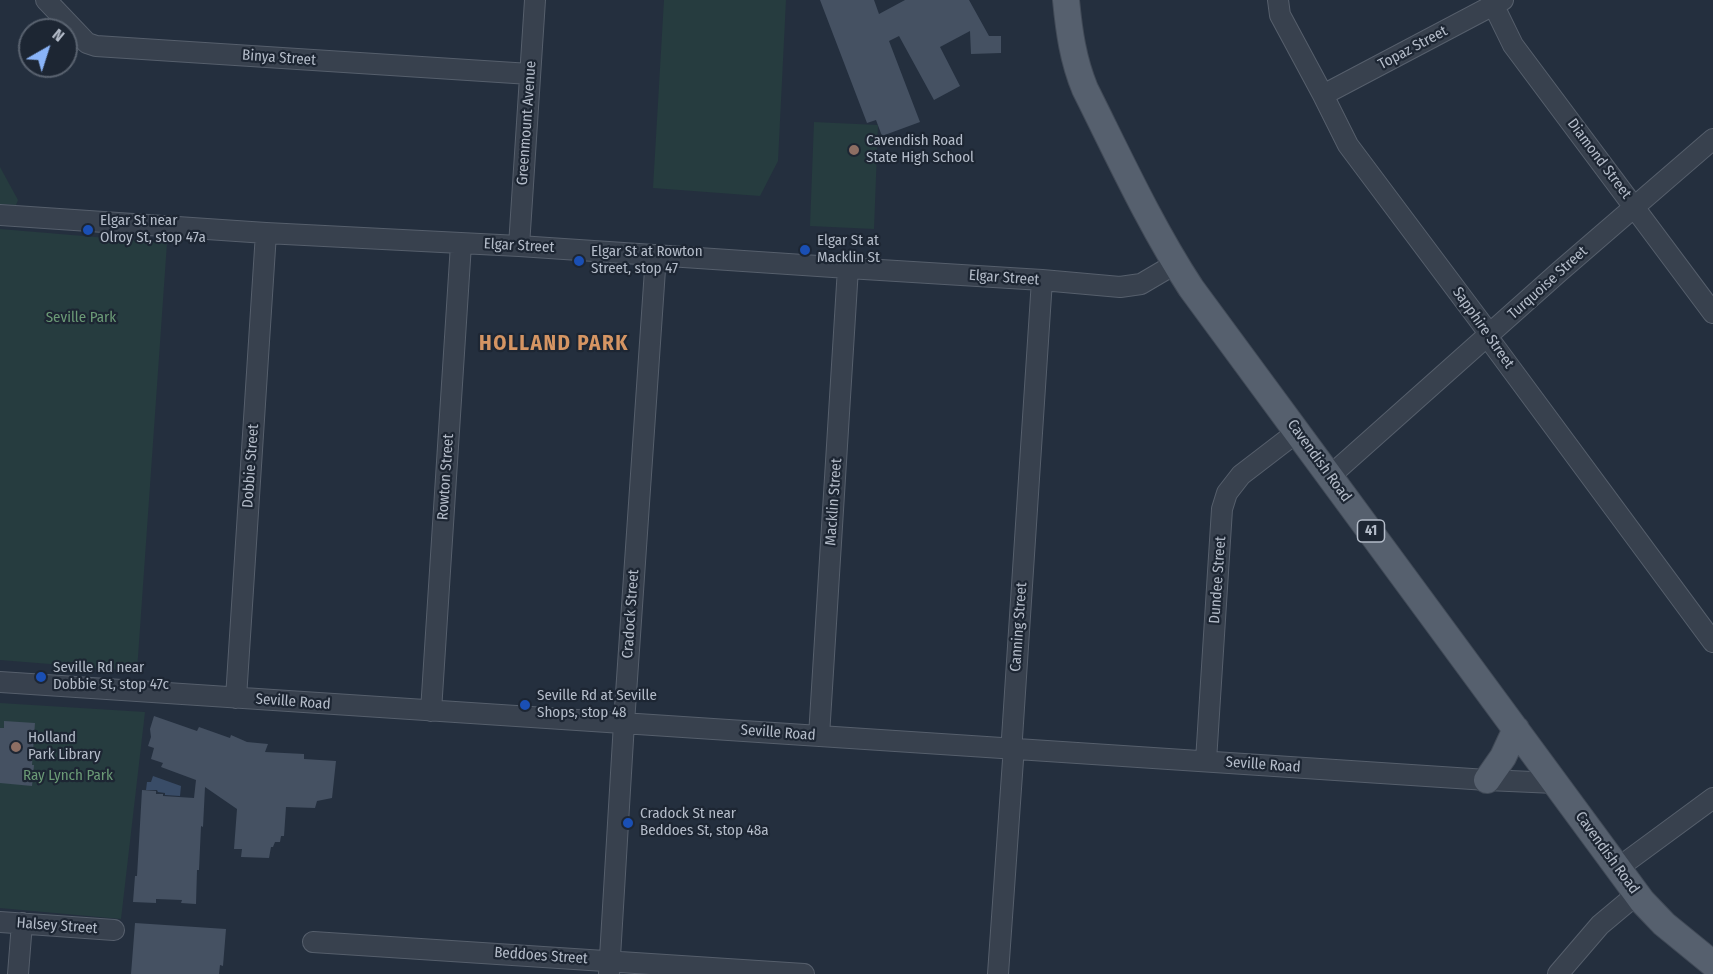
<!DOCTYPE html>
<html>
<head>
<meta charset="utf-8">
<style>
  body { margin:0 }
  #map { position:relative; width:1713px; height:974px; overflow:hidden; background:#242f3e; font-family:"Fira Sans Condensed",sans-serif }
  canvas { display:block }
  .north { position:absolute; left:18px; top:18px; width:60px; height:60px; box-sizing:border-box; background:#1d2633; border:2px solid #59626f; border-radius:50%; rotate:39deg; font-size:16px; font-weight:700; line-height:24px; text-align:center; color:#b4bcc9 }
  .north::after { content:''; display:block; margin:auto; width:21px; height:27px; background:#8ab4f8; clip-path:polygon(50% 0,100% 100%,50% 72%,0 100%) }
</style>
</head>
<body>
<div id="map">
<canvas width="1713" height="974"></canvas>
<div class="north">N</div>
</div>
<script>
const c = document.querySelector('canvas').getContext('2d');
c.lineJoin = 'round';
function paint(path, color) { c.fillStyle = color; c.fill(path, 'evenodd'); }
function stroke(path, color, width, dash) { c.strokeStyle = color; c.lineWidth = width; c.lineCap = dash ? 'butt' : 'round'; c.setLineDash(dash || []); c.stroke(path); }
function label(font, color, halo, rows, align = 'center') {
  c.font = font + ' "Fira Sans Condensed",sans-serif'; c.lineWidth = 4.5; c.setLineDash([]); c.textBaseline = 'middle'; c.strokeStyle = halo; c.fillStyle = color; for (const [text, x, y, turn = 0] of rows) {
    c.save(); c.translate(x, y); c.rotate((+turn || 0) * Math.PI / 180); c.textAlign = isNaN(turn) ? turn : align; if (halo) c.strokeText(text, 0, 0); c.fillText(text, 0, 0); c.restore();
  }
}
paint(new Path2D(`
  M664 0H786L778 161 760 196 653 188Z
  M814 122 878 125 874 229 810 226Z
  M0 167 18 200 16 205 0 204Z
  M0 229 167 243 137 671 0 660Z
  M0 703 145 712 121 919 0 908Z`), '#263c3f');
paint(new Path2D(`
  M153 776 181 786 180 796 165 795V793L158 792 157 790H146L147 782H151Z`), '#394c67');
paint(new Path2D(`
  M820 0H874L879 14 905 0H969L989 36H1001V53L971 54 970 31 940 47 960 86 934 100 899 36 889 41 920 122 882 136 876 120 867 123Z
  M154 716 197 731 199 727 230 738 231 735 247 742 268 744 265 752 304 754V759L336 761 332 798 317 801 315 808 286 807 284 836H281L280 842H275L273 847H271L269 858 241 857 242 849H234L237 809 205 787 203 827 201 826 199 870H197L196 904 181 903 182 900 156 899V903L133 902 135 876H137L142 790 156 791V794H163V796L194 798 196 780 161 767 163 763 151 759 154 748 148 746 151 737 150 729Z
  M4 721 35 723 32 765H34L32 786 0 783V728H4Z
  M135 923 226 929 223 966 220 965 219 974H131Z`), '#455162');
const minor = new Path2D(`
  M46 0 87 43 96 46 530 74
  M1278 0 1280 15 1323 95 1348 145 1485 328 1492 343 1713 642
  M1491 0 1513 45 1713 313
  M1323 95 1503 0
  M0 215 266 233 519 246 848 268 1042 280 1120 287 1141 284 1175 264
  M519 246 535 0
  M1330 476 1559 272 1713 139
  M0 682 1487 780 1555 783
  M236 698 266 233
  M431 711 461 244
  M819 736 848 268
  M1206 761 1222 509 1227 493 1241 475 1297 432
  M1618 868 1713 798
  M0 922 114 930
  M313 942 804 974
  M18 974 22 923
  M609 974 624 723 656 255
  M998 974 1013 760 1012 738 1042 280
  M1558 974 1600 925 1637 894`);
const major = new Path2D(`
  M1066 0C1069 31 1073 60 1085 89 1119 157 1150 225 1191 288L1642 901 1664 924 1713 964
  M1487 780 1503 757 1516 729`);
stroke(minor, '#565f6c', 22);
stroke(major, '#414a57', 28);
stroke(minor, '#38414e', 20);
stroke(major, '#56606e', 26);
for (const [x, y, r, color] of [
  [854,150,6,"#8d6e63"],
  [88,230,6,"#1a4fb4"],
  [805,250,6,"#1a4fb4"],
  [579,261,6,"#1a4fb4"],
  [41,677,6,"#1a4fb4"],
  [525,705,6,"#1a4fb4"],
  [16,747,6,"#8d6e63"],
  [628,823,6,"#1a4fb4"]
]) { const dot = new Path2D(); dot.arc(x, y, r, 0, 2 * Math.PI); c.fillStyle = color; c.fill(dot); stroke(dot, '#1d2633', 2); }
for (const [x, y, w] of [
  [1371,531,27]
]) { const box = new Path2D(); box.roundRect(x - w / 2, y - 11, w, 22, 4.5); c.fillStyle = '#1d2633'; c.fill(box); stroke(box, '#b4bcc9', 1.5); }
label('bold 14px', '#b4bcc9', null, [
  ["41",1371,531]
]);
label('15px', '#b4bcc9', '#1d2633', [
  ["Topaz Street",1413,48,-28],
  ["Binya Street",279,58,4],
  ["Greenmount Avenue",527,123,-86],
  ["Diamond Street",1599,159,53],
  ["Elgar Street",519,246,3],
  ["Elgar Street",1004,278,4],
  ["Turquoise Street",1548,283,-42],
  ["Sapphire Street",1483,328,55],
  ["Cavendish Road",1319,461,54],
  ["Dobbie Street",251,466,-86],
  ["Rowton Street",446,477,-86],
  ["Macklin Street",834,502,-86],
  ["Dundee Street",1218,580,-86],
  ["Cradock Street",631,614,-86],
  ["Canning Street",1019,627,-86],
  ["Seville Road",293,702,4],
  ["Seville Road",778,733,4],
  ["Seville Road",1263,765,4],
  ["Cavendish Road",1607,853,54],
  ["Halsey Street",57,926,4],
  ["Beddoes Street",541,956,4]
]);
label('15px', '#b4bcc9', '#1d2633', [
  ["Cavendish Road",866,141],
  ["State High School",866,158],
  ["Elgar St near",100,221],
  ["Olroy St, stop 47a",100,238],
  ["Elgar St at",817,241],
  ["Macklin St",817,258],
  ["Elgar St at Rowton",591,252],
  ["Street, stop 47",591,269],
  ["Seville Rd near",53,668],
  ["Dobbie St, stop 47c",53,685],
  ["Seville Rd at Seville",537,696],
  ["Shops, stop 48",537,713],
  ["Holland",28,738],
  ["Park Library",28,755],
  ["Cradock St near",640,814],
  ["Beddoes St, stop 48a",640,831]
], 'left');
label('15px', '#6b9a76', '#1d2633', [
  ["Seville Park",81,318],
  ["Ray Lynch Park",68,776]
]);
c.letterSpacing = '1.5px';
label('bold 21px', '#d59563', '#1d2633', [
  ["HOLLAND PARK",554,344]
]);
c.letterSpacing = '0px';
</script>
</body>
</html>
